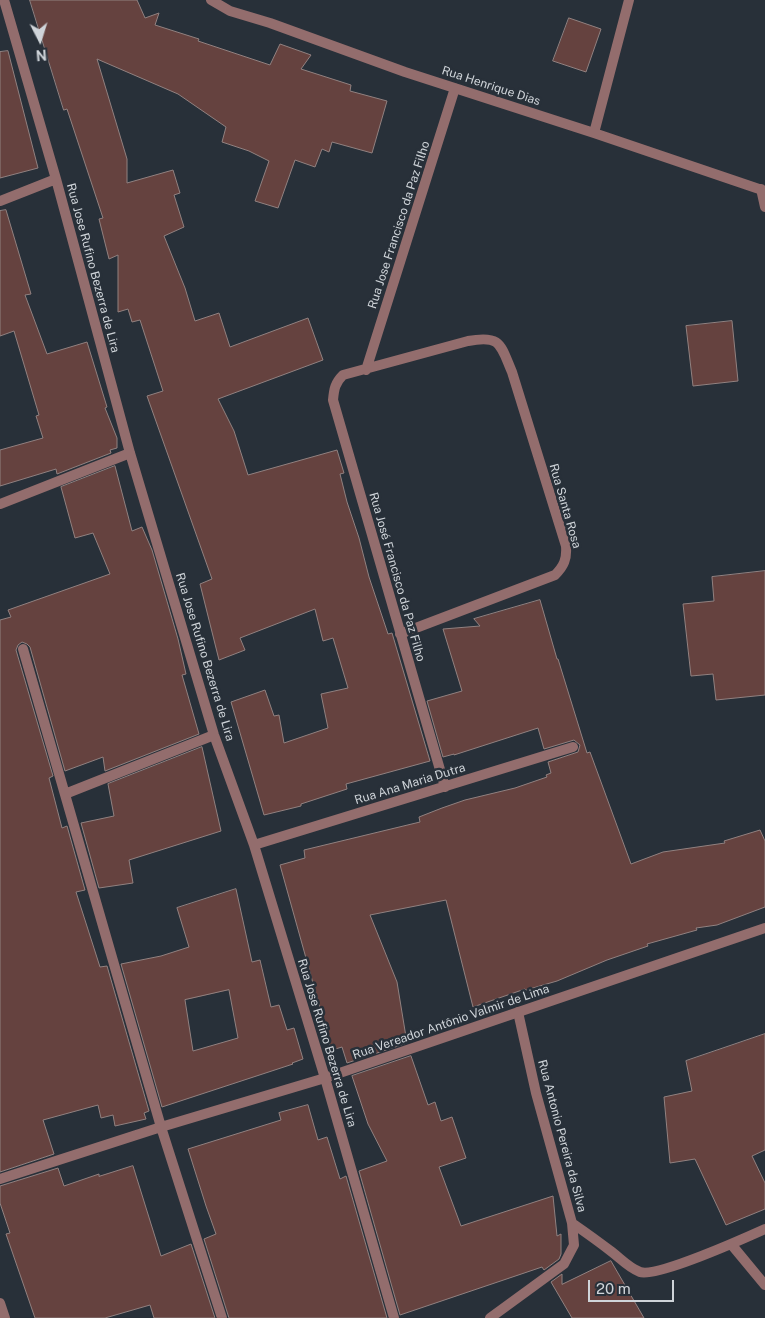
<!DOCTYPE html>
<html>
<head>
<meta charset="utf-8">
<style>
  body { margin:0 }
  #map { position:relative; width:765px; height:1318px; overflow:hidden; background:#283039; font-family:"Public Sans",sans-serif }
  canvas { display:block }
  .north { position:absolute; left:15px; top:15px; width:50px; height:50px; -webkit-text-stroke:4px #283039; paint-order:stroke; rotate:175deg; font-size:14px; font-weight:700; line-height:20px; text-align:center; color:#cfd4d9 }
  .north::after { content:''; display:block; margin:auto; width:18px; height:22px; background:#cfd4d9; clip-path:polygon(50% 0,100% 100%,50% 72%,0 100%) }
  .scale { position:absolute; left:588px; top:1280px; width:86px; height:22px; box-sizing:border-box; border:2px solid #cfd4d9; border-top:0; padding-left:6px; font-size:15px; line-height:18px; white-space:nowrap; color:#cfd4d9; -webkit-text-stroke:4px #283039; paint-order:stroke }
</style>
</head>
<body>
<div id="map">
<canvas width="765" height="1318"></canvas>
<div class="north">N</div>
<div class="scale">20 m</div>
</div>
<script>
const c = document.querySelector('canvas').getContext('2d');
c.lineJoin = 'round';
function paint(path, color) { c.fillStyle = color; c.fill(path, 'evenodd'); }
function stroke(path, color, width, dash) { c.strokeStyle = color; c.lineWidth = width; c.lineCap = dash ? 'butt' : 'round'; c.setLineDash(dash || []); c.stroke(path); }
function label(font, color, halo, rows, align = 'center') {
  c.font = font + ' "Public Sans",sans-serif'; c.lineWidth = 5; c.setLineDash([]); c.textBaseline = 'middle'; c.strokeStyle = halo; c.fillStyle = color; for (const [text, x, y, turn = 0] of rows) {
    c.save(); c.translate(x, y); c.rotate((+turn || 0) * Math.PI / 180); c.textAlign = isNaN(turn) ? turn : align; if (halo) c.strokeText(text, 0, 0); c.fillText(text, 0, 0); c.restore();
  }
}
const building = new Path2D(`
  M30 0H137L145 18 159 13 155 25 199 39 198 41 270 65 280 44 311 55 301 69 351 85 350 91 387 101 372 153 332 142 329 152 322 149 315 167 295 160 278 208 255 201 269 161 249 151 222 142 226 127 178 94 97 59 127 159V183L173 170 180 193 174 195 184 227 164 236 185 288 195 321 219 313 230 347 308 318 323 360 218 399 234 431 248 475 337 450 344 473 340 474 347 502 359 538 369 577 388 634 392 633 430 761 346 784 347 789 301 804V806L264 815 231 702 265 690 274 716 279 715 284 743 328 728 321 694 348 688 333 638 323 641 315 609 240 638 245 650 219 660 200 584 212 579 147 396 163 391 140 320 132 322 128 309 118 312V255L109 259 99 219 103 218 67 109 64 110Z
  M569 18 601 29 586 72 553 61Z
  M8 51 38 168 0 178V52Z
  M6 210 31 294 25 295 47 354 87 342 107 407 105 408 117 438V448L110 450 111 453 57 474 56 469 0 486V450L43 438 36 416 39 415 14 331 0 336V211Z
  M732 321 738 381 693 386 686 326Z
  M115 466 132 531 142 527 152 550 178 639 186 674 182 675 199 734 105 771 103 757 65 771 30 647 27 644 22 642 18 645 16 650 53 776 49 778 62 828 67 826 85 890 76 892 100 967 107 966 149 1111 144 1113 146 1119 115 1126 113 1115 101 1118 98 1105 43 1120 54 1154 0 1172V620L11 617 8 610 110 574 93 533 75 538 61 487Z
  M765 571V695L716 700 713 674 691 676 683 604 714 601 712 577Z
  M540 600 557 659H558L587 753 590 752 631 864 663 852 725 843 724 841 760 830 765 841V907L717 925 696 928 697 930 647 944 648 946 607 960 557 981 526 990 525 989 473 1007 446 900 370 915 397 982 407 1043 347 1063 342 1047 332 1050 318 1021 323 1019 280 865 305 858 304 850 420 822 419 817 442 808 465 800 515 788 547 777 546 775 551 773 548 762 578 752 580 745 574 740 544 749 538 728 454 755V754L443 757 427 701 462 691 443 629 480 626 474 619Z
  M202 747 221 831 129 860 133 883 99 888 81 823 114 816 108 784Z
  M236 889 252 962 260 960 271 1007 279 1005 287 1030 294 1028 303 1059 292 1063 293 1064 162 1107 121 964 161 956 189 947 177 908ZM229 990 238 1038 193 1051 185 1000Z
  M765 1034V1150L752 1156 765 1183V1209L726 1225 695 1159 670 1163 664 1097 692 1091 686 1061Z
  M411 1056 428 1105 435 1102 441 1121 452 1117 466 1158 439 1167 461 1226 553 1196 557 1236 561 1234V1254L559 1259 544 1270 542 1267 400 1315 359 1171 387 1161 368 1124 352 1076Z
  M308 1105 318 1140 327 1137 340 1179 346 1176 387 1318H229L204 1239 216 1234 206 1206 188 1149 281 1120 279 1113Z
  M133 1166 161 1256 191 1244 215 1318H154L150 1305 105 1318H35L6 1234 10 1233 0 1203V1186L58 1168 64 1186 99 1174V1176Z
  M611 1261 644 1318H572L551 1282 562 1274V1284Z`);
paint(building, '#65423f');
stroke(building, '#918180', 1);
stroke(new Path2D(`
  M4 0 56 179 130 453 214 735 254 845 325 1078 394 1318
  M211 0 230 11 270 23 405 72 594 133 765 191
  M594 133 629 0
  M761 189 765 207
  M0 201 56 179
  M366 370 455 88
  M0 504 130 453
  M400 634 555 575C564 566 567 559 566 546L512 372C500 344 501 335 468 341L343 375C335 383 334 389 333 400L445 787
  M23 649 161 1127 222 1318
  M65 794 214 735
  M254 845 573 747
  M0 1179 161 1127 325 1078 765 928
  M572 1223C585 1232 599 1242 612 1252 621 1259 629 1268 640 1272 656 1278 745 1238 765 1229
  M731 1244 765 1285
  M0 1303 5 1318
  M490 1318 564 1264 574 1245 572 1223 536 1093 518 1012`), '#936d6d', 10);
label('12px', '#cfd4d9', '#283039', [
  ["Rua Henrique Dias",491,86,18],
  ["Rua Jose Francisco da Paz Filho",399,225,-72],
  ["Rua Jose Rufino Bezerra de Lira",93,268,75],
  ["Rua Santa Rosa",565,506,74],
  ["Rua José Francisco da Paz Filho",397,577,74],
  ["Rua Jose Rufino Bezerra de Lira",205,657,73],
  ["Rua Ana Maria Dutra",410,784,-17],
  ["Rua Vereador Antônio Valmir de Lima",451,1022,-19],
  ["Rua Jose Rufino Bezerra de Lira",327,1043,73],
  ["Rua Antonio Pereira da Silva",562,1136,75]
]);
</script>
</body>
</html>
